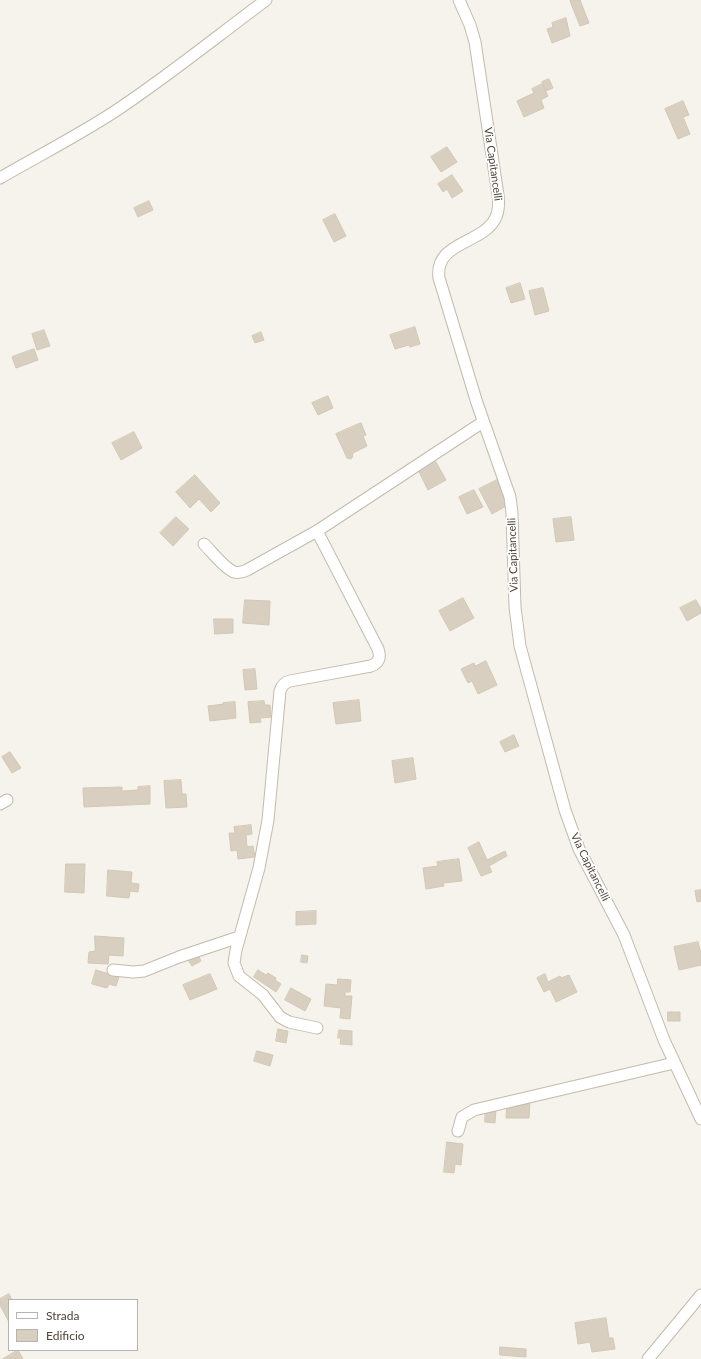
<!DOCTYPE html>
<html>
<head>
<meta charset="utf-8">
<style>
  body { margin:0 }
  #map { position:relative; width:701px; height:1359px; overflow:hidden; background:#f6f3ec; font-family:Lato,sans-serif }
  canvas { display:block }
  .legend { position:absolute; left:8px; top:1299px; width:130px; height:52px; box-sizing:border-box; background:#fff; border:1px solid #b7b4b0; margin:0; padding:5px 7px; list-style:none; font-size:12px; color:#4b4439 }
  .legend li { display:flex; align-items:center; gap:8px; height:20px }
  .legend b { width:20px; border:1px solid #b7b4b0 }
</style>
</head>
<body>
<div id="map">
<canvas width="701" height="1359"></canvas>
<ul class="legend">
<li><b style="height:5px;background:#fff"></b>Strada</li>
<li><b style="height:11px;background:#d8cfc1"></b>Edificio</li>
</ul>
</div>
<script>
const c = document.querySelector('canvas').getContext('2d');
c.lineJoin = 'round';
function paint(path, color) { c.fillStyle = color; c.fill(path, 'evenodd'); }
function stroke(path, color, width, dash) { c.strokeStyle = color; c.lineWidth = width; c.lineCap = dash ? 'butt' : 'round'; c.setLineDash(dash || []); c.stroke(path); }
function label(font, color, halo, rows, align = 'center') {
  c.font = font + ' Lato,sans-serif'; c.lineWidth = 3.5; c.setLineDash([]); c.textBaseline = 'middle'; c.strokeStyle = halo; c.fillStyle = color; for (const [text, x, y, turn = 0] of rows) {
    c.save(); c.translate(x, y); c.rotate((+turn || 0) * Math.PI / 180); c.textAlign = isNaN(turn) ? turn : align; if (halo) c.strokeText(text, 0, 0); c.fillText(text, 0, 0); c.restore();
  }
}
const building = new Path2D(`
  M573 0H580L589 23 580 26 570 1Z
  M566 18 570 36 552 43 547 29 553 27 552 23Z
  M549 79 553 88 546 91 542 82Z
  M542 84 548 96 541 100 544 108 524 117 517 101 534 93 532 89Z
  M683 101 689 115 683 117 690 134 678 139 665 109Z
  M447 147 457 162 441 172 431 157Z
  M452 175 463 191 452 198 447 189 443 192 438 184Z
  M149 201 153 210 138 217 134 208Z
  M335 214 346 236 334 242 323 220Z
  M520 283 525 299 511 303 506 288Z
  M543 288 549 311 535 315 529 291Z
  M415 327 420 344 410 347 409 345 395 349 390 335Z
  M44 330 50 346 37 350 32 334Z
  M261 332 264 340 255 343 252 336Z
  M34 349 38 360 16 368 12 357Z
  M328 396 333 408 318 415 312 403Z
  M361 423 366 435 363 436 367 446 353 453 352 458 350 459 347 458 336 434Z
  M134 432 142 448 121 460 112 443Z
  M436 462 446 480 428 490 419 472Z
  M195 475 220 503 211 512 199 499 190 508 176 492Z
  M501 478 507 490 502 493 508 505 492 514 479 489Z
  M474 490 483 507 467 514 459 497Z
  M176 517 189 529 173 546 160 533Z
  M571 517 574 540 556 542 553 519Z
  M463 598 474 618 450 631 439 611Z
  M245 600 270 601 269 625 243 623Z
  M696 600 701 609V613L687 621 680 608Z
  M214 619H233V633L215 634Z
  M486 661 497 685 478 694 472 681 468 683 461 669 474 663 475 666Z
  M255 669 257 689 245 690 243 670Z
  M359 700 361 721 336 724 333 703Z
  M264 701 265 705H270L271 717 260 718 261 722 250 723 248 702Z
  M235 702 236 718 210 721 208 706 224 704 223 703Z
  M514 735 519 746 505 752 500 742Z
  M10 752 21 768 12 773 2 757Z
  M413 758 416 779 395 783 392 761Z
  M181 780 182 794H186L187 807 166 808 164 781Z
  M150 786V804L84 807 83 788 122 787V791L138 790V787Z
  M251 825 252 834 246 835 247 847 253 846 255 857 238 859 237 850 231 851 229 833H235L234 827Z
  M479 842 487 860 505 851 507 856 489 866 492 872 481 876 468 848Z
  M459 859 462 881 443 883 444 886 426 889 423 868 438 866 437 862Z
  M66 864H85L84 893 65 892Z
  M108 870 132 872 131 883 139 884 138 892 130 891 129 898 107 896Z
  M701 890V901L697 902 695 891Z
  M316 911V924L296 925V912Z
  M95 936 124 938 123 956 109 955 108 964 88 963 89 952 95 951Z
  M698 942 701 954V965L679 970 674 947Z
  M197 953 201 961 192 966 187 958Z
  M302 955 308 956 307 963 301 962Z
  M96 970 119 977 116 986 109 984 107 988 92 984Z
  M258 970 266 975 268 973 276 978 275 980 281 984 276 992 254 977Z
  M210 974 217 989 190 1000 183 985Z
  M545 974 548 982 560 976 561 978 569 975 577 992 556 1002 550 989 544 992 537 978Z
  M338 979 351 980 350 992H345V996H352L350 1019 340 1018 341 1008 324 1006 326 984 337 985Z
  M291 988 311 999 305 1011 285 1000Z
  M668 1012H680V1021H668Z
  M278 1029 288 1031 286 1043 276 1041Z
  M339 1030 352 1031V1045L340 1044 341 1038H338Z
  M257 1051 273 1055 270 1066 254 1061Z
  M530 1100 529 1118H506L507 1102Z
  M486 1107 496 1108 495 1123 485 1122Z
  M447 1142 463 1144 461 1165 455 1164 454 1173 444 1172Z
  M9 1294 12 1300H9V1322L0 1305V1299Z
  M606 1318 609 1338H613L615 1349 592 1352 590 1342 578 1344 575 1323Z
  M500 1347 526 1349V1357L500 1355Z
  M18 1350 23 1359H3Z`);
paint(building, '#d8cfc1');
stroke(building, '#d3c7b4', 1);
const minor = new Path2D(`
  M459 0 470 25 475 42 498 195C499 203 499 212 495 219 482 244 434 242 439 278L477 403 510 497 512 513 515 607 520 646 565 810 579 849 624 935 664 1040 701 1119
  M0 178C38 156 77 136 114 112 167 77 216 37 266 0
  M204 544C212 552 224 568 234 572 238 573 243 572 247 570L317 531 483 422
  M0 804 7 800
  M113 970 133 972 144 971 179 957 239 937
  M317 1028 289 1022 280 1017 263 995 239 976 234 963 236 950 259 868 268 820 280 691C282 685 285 682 290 681L371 666C379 663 381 657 378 649L317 531
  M458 1131 462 1117 474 1110 674 1063
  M648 1359 701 1295`);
stroke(minor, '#c2bbae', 13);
stroke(minor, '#fff', 11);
label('11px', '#4b4439', '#fff', [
  ["Via Capitancelli",493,164,82],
  ["Via Capitancelli",513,555,-92],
  ["Via Capitancelli",590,867,64]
]);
</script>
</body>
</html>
